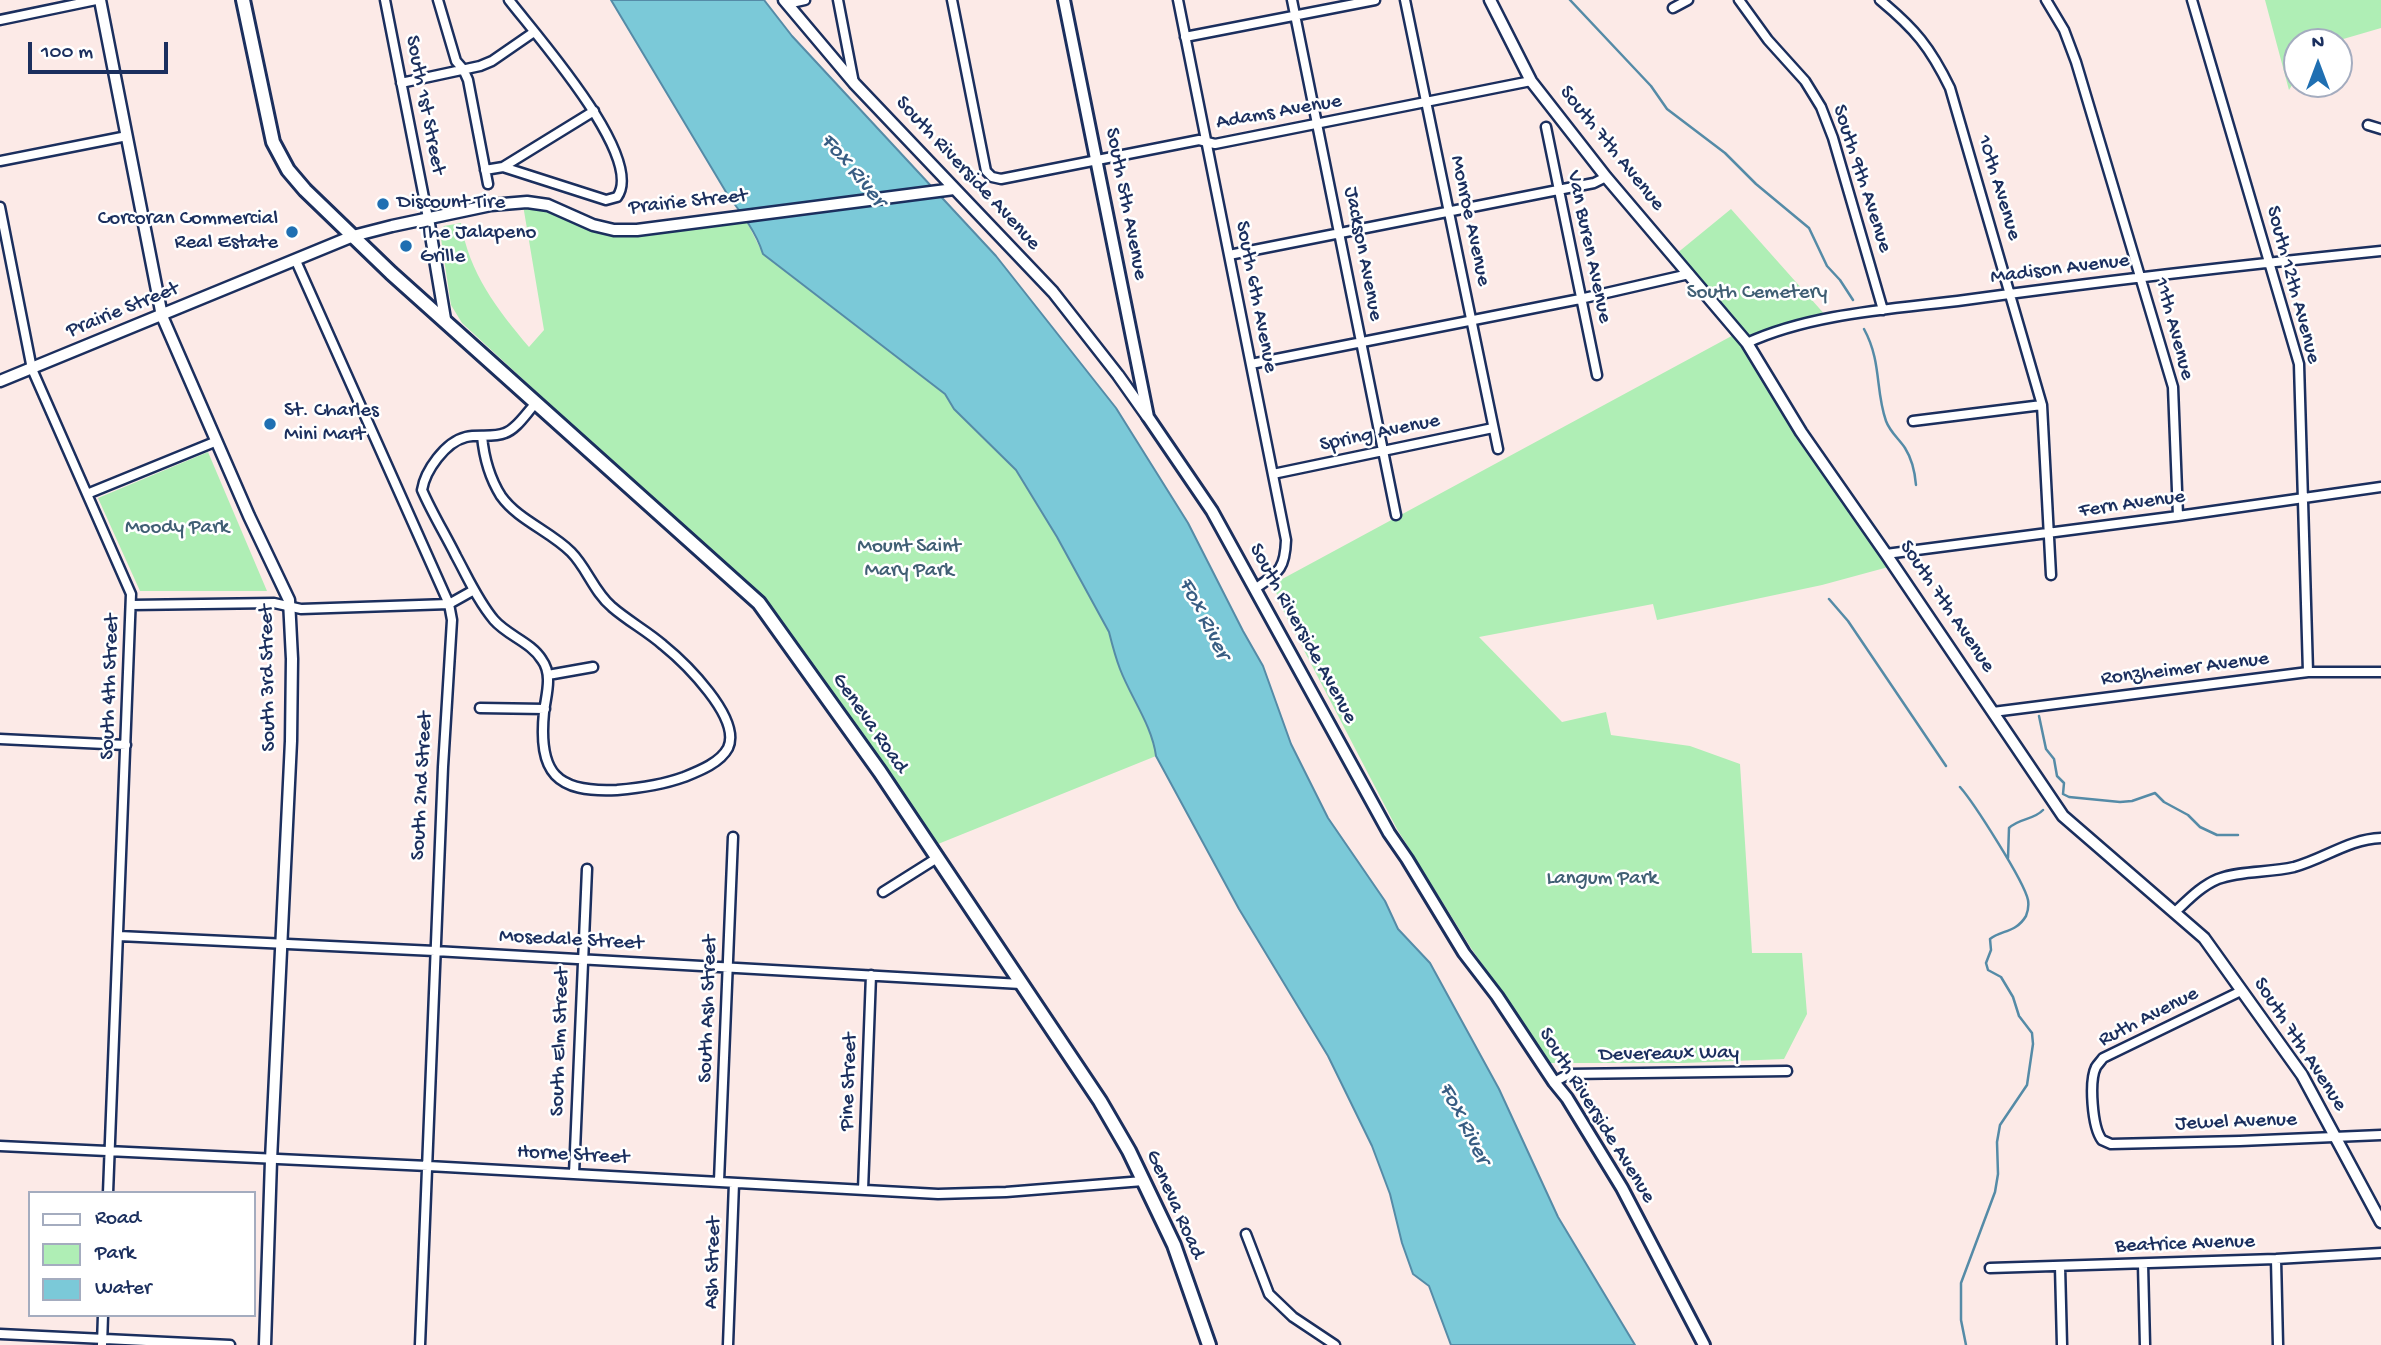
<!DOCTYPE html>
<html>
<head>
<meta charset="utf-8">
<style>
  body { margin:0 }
  #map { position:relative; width:2381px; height:1345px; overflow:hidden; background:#fceae7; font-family:"Gochi Hand",sans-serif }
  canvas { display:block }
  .legend { position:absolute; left:28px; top:1191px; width:228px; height:126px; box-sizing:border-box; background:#fff; border:2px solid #a4acbf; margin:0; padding:9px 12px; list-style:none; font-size:21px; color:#1b2f5e }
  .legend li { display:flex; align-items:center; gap:14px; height:35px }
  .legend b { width:35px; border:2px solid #a4acbf }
  .north { position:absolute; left:2283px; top:28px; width:70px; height:70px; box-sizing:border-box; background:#fff; border:2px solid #a4acbf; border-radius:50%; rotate:0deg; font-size:19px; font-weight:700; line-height:28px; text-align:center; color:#1b2f5e }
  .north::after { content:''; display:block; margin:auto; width:24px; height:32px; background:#1f6fb2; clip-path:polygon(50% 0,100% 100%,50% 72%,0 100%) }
  .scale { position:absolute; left:28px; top:42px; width:140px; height:32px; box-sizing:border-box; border:4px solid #1b2f5e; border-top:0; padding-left:9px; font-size:21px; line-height:24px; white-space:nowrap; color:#1b2f5e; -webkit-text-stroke:5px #fff; paint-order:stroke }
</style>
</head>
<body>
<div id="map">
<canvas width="2381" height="1345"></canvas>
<ul class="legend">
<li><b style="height:9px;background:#fff"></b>Road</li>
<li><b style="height:19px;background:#afeeb5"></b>Park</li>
<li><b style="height:19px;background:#7bc9d8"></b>Water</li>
</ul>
<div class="north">N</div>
<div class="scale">100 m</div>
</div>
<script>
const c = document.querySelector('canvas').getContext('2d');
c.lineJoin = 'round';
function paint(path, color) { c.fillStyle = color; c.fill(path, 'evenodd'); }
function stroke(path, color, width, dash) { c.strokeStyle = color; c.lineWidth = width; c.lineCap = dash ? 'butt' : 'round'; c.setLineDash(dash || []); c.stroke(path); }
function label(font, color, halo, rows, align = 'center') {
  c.font = font + ' "Gochi Hand",sans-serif'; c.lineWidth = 5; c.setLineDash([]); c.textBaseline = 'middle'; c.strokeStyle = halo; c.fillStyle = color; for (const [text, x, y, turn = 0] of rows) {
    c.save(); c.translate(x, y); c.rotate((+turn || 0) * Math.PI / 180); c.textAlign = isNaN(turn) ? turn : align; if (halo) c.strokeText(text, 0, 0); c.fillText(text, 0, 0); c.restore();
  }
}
paint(new Path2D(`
  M2265 0H2381V28L2333 42H2297V77L2289 90Z
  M523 205 548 210 590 228 746 220 763 254 945 394 954 409 1016 470 1057 537 1109 632C1112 644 1115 656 1120 669 1131 698 1152 725 1156 756L938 844 839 701 771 608 462 323 451 305 440 232 444 226 461 223C469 273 497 309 529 347L544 330Z
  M1731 209 1827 317 1795 322 1747 340 1676 254Z
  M1739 332 1892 566 1822 585 1657 620 1653 604 1479 637 1562 722 1606 712 1611 735 1690 746 1740 764 1752 953H1802L1807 1014 1784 1059 1684 1063H1550L1471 948 1397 829 1282 608 1273 584Z
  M208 452 267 591H140L98 498Z`), '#afeeb5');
const water = new Path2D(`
  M611 0H764L792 36 996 256 1116 408 1188 523 1243 631 1263 666 1291 744 1328 818 1385 901 1398 929 1430 963 1499 1089 1558 1217 1635 1345H1451L1429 1286 1413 1274 1402 1243 1390 1194 1372 1146 1328 1056 1239 909 1156 756C1152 725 1131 698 1120 669 1115 656 1112 644 1109 632L1057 537 1016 470 954 409 945 394 763 254C756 232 743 215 729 197Z`);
paint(water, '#7bc9d8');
stroke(water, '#558ba7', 2);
stroke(new Path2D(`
  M1570 0 1651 86 1667 109 1725 153 1756 184 1809 228 1827 266 1840 280 1853 300
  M1864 329C1882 362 1875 390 1886 421 1890 432 1899 439 1905 448 1912 459 1915 473 1916 485
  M1829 599 1848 621 1946 766
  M2039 716 2046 749 2054 759 2057 776 2064 783 2063 794 2069 797 2120 802 2132 801 2155 793 2164 802 2188 815 2200 827 2217 835H2238
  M1960 787C1974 803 2024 881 2028 900 2029 906 2028 911 2026 916 2016 933 2001 930 1990 939L1991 950 1986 963 1988 970 2001 977 2013 997 2019 1016 2032 1033 2033 1044 2027 1085 2000 1125 1997 1142 1998 1174 1995 1192 1961 1283V1320L1966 1345
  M2008 858 2009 828C2019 818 2034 820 2043 810`), '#558ba7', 2.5);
const minor = new Path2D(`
  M385 0 428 218
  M438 0 456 61 463 69 468 80 488 184
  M838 0 854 83
  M952 0 986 171 992 177 1001 179 1199 140 1215 144 1531 81
  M1178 0 1286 540C1285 569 1279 572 1256 588
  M1292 0 1396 515
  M1405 0 1498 449
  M1739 0 1768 40 1805 81 1821 107 1833 138 1883 310
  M1880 0C1915 29 1930 47 1950 88L2042 405 2051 575
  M2046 0 2064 30 2076 62 2173 387 2178 516
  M2192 0 2299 364 2308 672
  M787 4 805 0
  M1673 8 1688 0
  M0 20 96 0
  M1185 37 1375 0
  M401 83 480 66 492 61 534 32
  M2368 125 2381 129
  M1546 127 1597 375
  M0 161 127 136
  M503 167 606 200 617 197C646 158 535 34 509 0
  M485 170 503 167 594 111
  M0 207 32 369 131 594 108 1193
  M1229 255 1558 190 1594 183 1606 177
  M296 261 449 604 452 620 443 767 420 1345
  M1747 343C1812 313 1894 309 1965 300 2103 281 2242 265 2381 251
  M1251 364 1580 299 1689 274
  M1913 421 2042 405
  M482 436C484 458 489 477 501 496 518 520 550 531 571 552 587 568 594 592 612 607 628 621 647 631 663 645 684 662 742 718 728 748 720 763 699 771 684 777 662 785 641 788 617 790 556 793 538 773 544 712 546 695 553 675 542 660 531 642 508 636 494 620 478 601 468 578 456 556 445 534 432 513 422 490 425 471 445 442 466 437 478 434 493 438 505 433 517 429 527 412 536 403
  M1273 474 1493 428
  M87 494 217 441
  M1886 554 2178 516 2381 487
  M131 605 274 603 301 609 449 604 474 590
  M548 675 593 667
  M480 708 545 709
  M1993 712 2308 672H2381
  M0 739 126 745
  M883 892 937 858
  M2175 912C2188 900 2201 886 2218 879 2242 870 2269 873 2294 867 2324 859 2349 839 2381 838
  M119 936 435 951 1021 984
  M2241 991 2103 1058C2101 1061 2098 1064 2096 1067 2089 1081 2092 1127 2102 1140L2111 1144 2240 1141 2381 1135
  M1554 1082 1569 1074 1787 1071
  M0 1146 428 1166 938 1194 1006 1192 1143 1181
  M574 1174 587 869
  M719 1181 733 837
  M863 1190 871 975
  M1246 1234 1269 1294 1293 1317 1335 1345
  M2276 1259 2278 1345
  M2143 1264 2145 1345
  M2060 1266 2062 1345
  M1990 1268 2276 1259 2381 1253
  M0 1334 230 1345
  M102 1345 103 1315
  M728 1345 734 1183`);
const tertiary = new Path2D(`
  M100 0 162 316 249 516 289 600 292 659 291 741 271 1160 265 1345
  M784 0 854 83 1053 292 1118 375 1147 416
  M1490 0 1531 81 1606 177 1747 343 1801 432 1886 554 2063 816 2204 938 2302 1075 2381 1222
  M428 218 445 319
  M0 381 353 236 392 226 491 205 527 202 548 205 593 225 614 230H637L954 189`);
const secondary = new Path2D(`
  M1064 0 1148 417 1212 511 1389 833 1407 859 1464 953 1497 996 1554 1082 1567 1098 1622 1188 1704 1345`);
const primary = new Path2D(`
  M243 0 273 142 288 170 305 190 391 273 759 603 880 772 1100 1101 1129 1151 1174 1245 1209 1345`);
stroke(minor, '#1b2f5e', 13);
stroke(tertiary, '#1b2f5e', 15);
stroke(secondary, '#1b2f5e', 16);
stroke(primary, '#1b2f5e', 18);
stroke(minor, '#fff', 8);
stroke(tertiary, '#fff', 10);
stroke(secondary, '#fff', 10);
stroke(primary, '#fff', 12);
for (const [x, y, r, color] of [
  [383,204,7,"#1f6fb2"],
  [292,232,7,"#1f6fb2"],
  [406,246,7,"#1f6fb2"],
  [270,424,7,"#1f6fb2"]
]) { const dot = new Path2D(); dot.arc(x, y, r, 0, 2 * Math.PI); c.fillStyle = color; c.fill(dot); stroke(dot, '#fff', 2.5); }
label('21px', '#1b2f5e', '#fff', [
  ["South 1st Street",424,105,79],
  ["Adams Avenue",1279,113,-10],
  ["South 7th Avenue",1611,149,51],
  ["South Riverside Avenue",967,174,47],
  ["South 9th Avenue",1861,179,72],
  ["10th Avenue",1998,188,73],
  ["Prairie Street",688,203,-6],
  ["South 5th Avenue",1125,204,79],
  ["Monroe Avenue",1469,221,78],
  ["Van Buren Avenue",1588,247,78],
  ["Jackson Avenue",1362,254,79],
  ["Madison Avenue",2060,270,-7],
  ["South 12th Avenue",2292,285,75],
  ["South 6th Avenue",1255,297,79],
  ["Prairie Street",123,311,-22],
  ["11th Avenue",2173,329,75],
  ["Spring Avenue",1380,434,-12],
  ["Fern Avenue",2132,505,-8],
  ["South 7th Avenue",1946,607,56],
  ["South Riverside Avenue",1302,634,61],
  ["Ronzheimer Avenue",2185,670,-7],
  ["South 3rd Street",269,678,-91],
  ["South 4th Street",111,687,-88],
  ["Geneva Road",869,724,55],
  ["South 2nd Street",423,786,-87],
  ["Mosedale Street",571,941,3],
  ["South Ash Street",709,1009,-88],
  ["Ruth Avenue",2149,1018,-27],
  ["South Elm Street",561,1042,-88],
  ["South 7th Avenue",2299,1045,57],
  ["Devereaux Way",1669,1055,-1],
  ["Pine Street",850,1082,-88],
  ["South Riverside Avenue",1596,1116,58],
  ["Jewel Avenue",2236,1123,-2],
  ["Horne Street",573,1156,3],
  ["Geneva Road",1174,1205,66],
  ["Beatrice Avenue",2185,1245,-2],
  ["Ash Street",714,1263,-88]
]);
label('21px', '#1b2f5e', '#fff', [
  ["Discount Tire",397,204],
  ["Corcoran Commercial",278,220,"right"],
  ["Real Estate",278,244,"right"],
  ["The Jalapeno",420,234],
  ["Grille",420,258],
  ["St. Charles",284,412],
  ["Mini Mart",284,436]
], 'left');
label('21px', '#405f74', '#fff', [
  ["South Cemetery",1757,294],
  ["Moody Park",177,529],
  ["Mount Saint",909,548],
  ["Mary Park",909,572],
  ["Langum Park",1602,880]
]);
label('italic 23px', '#385d83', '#fff', [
  ["Fox River",852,171,50],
  ["Fox River",1203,619,63],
  ["Fox River",1463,1124,63]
]);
</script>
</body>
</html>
